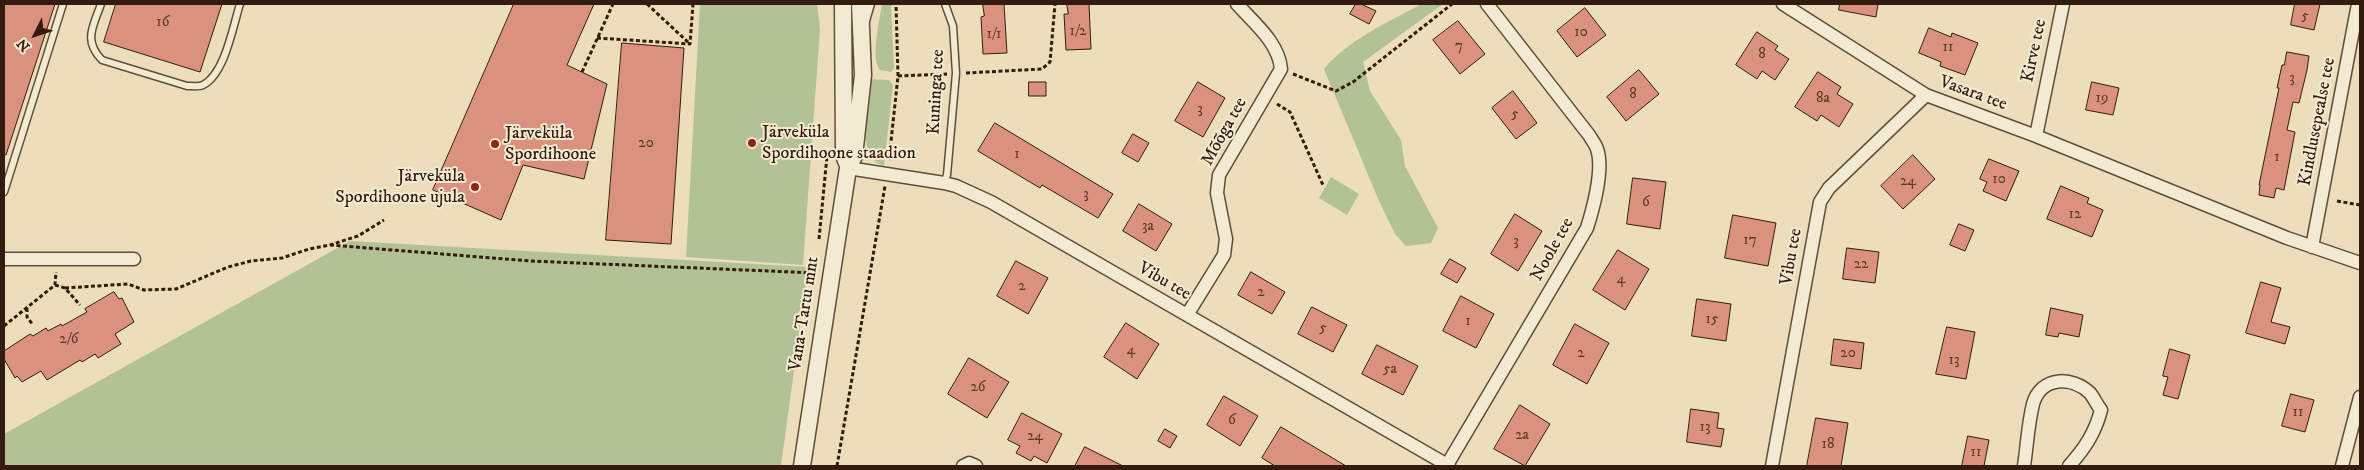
<!DOCTYPE html>
<html>
<head>
<meta charset="utf-8">
<style>
  body { margin:0 }
  #map { position:relative; width:2364px; height:470px; overflow:hidden; background:#ecdeba; font-family:"IM FELL DW Pica",serif }
  canvas { display:block }
  .frame { position:absolute; inset:0; border:5px solid #331c0f; pointer-events:none }
  .north { position:absolute; left:10px; top:10px; width:50px; height:50px; -webkit-text-stroke:4px #f3ead2; paint-order:stroke; rotate:229deg; font-size:14px; font-weight:700; line-height:20px; text-align:center; color:#331c0f }
  .north::after { content:''; display:block; margin:auto; width:18px; height:22px; background:#331c0f; clip-path:polygon(50% 0,100% 100%,50% 72%,0 100%) }
</style>
</head>
<body>
<div id="map">
<canvas width="2364" height="470"></canvas>
<div class="frame"></div>
<div class="north">N</div>
</div>
<script>
const c = document.querySelector('canvas').getContext('2d');
c.lineJoin = 'round';
function paint(path, color) { c.fillStyle = color; c.fill(path, 'evenodd'); }
function stroke(path, color, width, dash) { c.strokeStyle = color; c.lineWidth = width; c.lineCap = dash ? 'butt' : 'round'; c.setLineDash(dash || []); c.stroke(path); }
function label(font, color, halo, rows, align = 'center') {
  c.font = font + ' "IM FELL DW Pica",serif'; c.lineWidth = 4; c.setLineDash([]); c.textBaseline = 'middle'; c.strokeStyle = halo; c.fillStyle = color; for (const [text, x, y, turn = 0] of rows) {
    c.save(); c.translate(x, y); c.rotate((+turn || 0) * Math.PI / 180); c.textAlign = isNaN(turn) ? turn : align; if (halo) c.strokeText(text, 0, 0); c.fillText(text, 0, 0); c.restore();
  }
}
paint(new Path2D(`
  M700 4H817L820 29 803 265 686 257Z
  M882 4H891L894 69 891 72 880 70C870 59 880 18 882 4Z
  M1422 4H1443L1363 62 1370 91 1401 140 1405 166 1438 228 1431 243 1406 246 1395 234 1379 201 1324 69C1347 41 1389 21 1422 4Z
  M870 79 889 80 893 85 884 166C854 157 868 103 870 79Z
  M1331 177 1359 194 1347 215 1319 198Z
  M350 241 808 267 781 466H4V434Z`), '#b2c294');
const building = new Path2D(`
  M4 4H55L6 155 4 154Z
  M116 4H222L200 72 104 42Z
  M514 4H594L567 65 607 84 584 179 523 165 501 220 433 190Z
  M983 4H1004L1007 53 983 54 981 17 984 16Z
  M1067 4H1089L1091 49 1066 50 1064 14H1068Z
  M1356 4H1361L1376 11 1369 24 1350 14Z
  M1840 4H1878L1876 17 1839 10Z
  M2295 4H2320L2314 30 2291 25Z
  M1585 8 1606 35 1577 57 1557 31Z
  M1458 21 1485 54 1460 74 1433 40Z
  M1929 28 1951 37 1952 33 1978 43 1965 75 1940 66 1941 62 1919 53Z
  M1757 32 1778 46 1775 50 1789 59 1775 80 1762 71 1757 79 1736 65Z
  M622 43 684 48 671 244 606 240Z
  M2287 52 2309 56 2307 70 2299 103 2293 102 2287 130 2295 132 2284 190 2276 188 2274 198 2259 195 2260 185H2259L2279 88H2277L2282 65H2284Z
  M1639 70 1659 94 1626 121 1607 97Z
  M1818 72 1841 87 1837 94 1853 104 1839 127 1821 115 1817 121 1795 107Z
  M1029 82H1046V96H1029Z
  M1198 82 1225 98 1203 137 1175 121Z
  M2092 82 2119 88 2113 115 2086 110Z
  M1513 91 1537 123 1516 139 1492 108Z
  M995 123 1113 194 1098 218 1042 185 1040 188 978 151Z
  M1133 134 1149 143 1138 162 1122 153Z
  M1913 155 1935 179 1903 209 1881 186Z
  M1989 159 2019 171 2006 201 1983 191 1987 182 1980 179Z
  M1633 178 1666 182 1660 229 1627 224Z
  M2061 186 2089 198 2087 203 2103 210 2092 237 2047 219Z
  M1139 204 1172 224 1156 251 1123 231Z
  M1515 214 1542 231 1518 271 1491 254Z
  M1733 215 1776 223 1768 266 1725 258Z
  M1959 224 1974 230 1965 251 1950 245Z
  M1847 248 1879 252 1875 283 1843 279Z
  M1618 250 1649 269 1625 310 1593 290Z
  M1450 259 1466 268 1457 283 1441 274Z
  M1016 261 1048 278 1028 314 997 296Z
  M1251 272 1285 292 1272 314 1238 295Z
  M2261 282 2281 288 2271 322 2290 327 2285 344 2246 333Z
  M114 292 119 299 122 298 134 322 115 334 121 344 98 358 95 354 82 362 80 360 47 380 41 371 22 382 17 376 15 378 4 359V351L30 334 33 336 46 328 48 331 61 324 62 326 87 312 85 309Z
  M1461 296 1494 314 1476 348 1443 331Z
  M1697 299 1731 304 1726 341 1692 336Z
  M1312 307 1347 325 1333 352 1298 334Z
  M2051 308 2083 315 2079 337 2059 333 2058 337 2046 335Z
  M1126 323 1159 344 1137 379 1104 357Z
  M1575 324 1609 343 1587 384 1553 365Z
  M1947 327 1975 332 1966 379 1936 374Z
  M1834 339 1864 343 1861 369 1831 365Z
  M1377 345 1418 366 1403 395 1362 374Z
  M2170 349 2190 355 2178 399 2163 395 2168 377 2163 376Z
  M969 358 1009 382 987 418 948 394Z
  M2291 394 2314 400 2305 432 2282 426Z
  M1224 396 1258 416 1240 446 1207 425Z
  M1520 405 1550 424 1525 466 1494 449Z
  M1691 409 1719 413 1717 428 1724 429 1721 447 1687 442Z
  M1022 413 1062 434 1047 463 1034 456 1031 461 1016 453 1020 446 1008 440Z
  M1816 418 1848 423 1841 466H1807Z
  M1281 427 1346 466H1275L1262 458Z
  M1165 429 1177 436 1170 448 1158 441Z
  M1968 436 1989 440 1984 466H1962Z
  M1085 447 1123 466H1075Z`);
paint(building, '#da917e');
stroke(building, '#331c0f', 1);
const service = new Path2D(`
  M101 4C93 27 83 40 102 60L187 86C192 86 199 87 203 85 225 74 233 26 240 4
  M866 21 871 4
  M944 183 947 175 956 73 953 26 945 4
  M4 192 63 4`);
const minor = new Path2D(`
  M1783 4 1926 95 2036 136 2287 238 2360 263
  M2036 136 2063 4
  M848 168 944 183 956 186 991 202 1449 466
  M2312 247 2358 4
  M4 259H134
  M1187 315 1224 255 1226 239 1217 193 1219 175 1281 69C1279 43 1254 23 1237 4
  M1447 465 1587 228C1593 209 1604 169 1597 149 1596 145 1592 140 1589 135L1487 4
  M963 466 969 463 976 466
  M1772 466 1820 202 1829 188 1926 95
  M2024 466C2027 446 2028 424 2033 404 2041 376 2072 376 2090 393 2094 398 2097 405 2101 410 2095 433 2085 448 2069 466
  M2342 466 2360 397`);
const tertiary = new Path2D(`
  M843 4 844 154 846 161
  M802 466 848 168 854 156 863 75 860 4`);
stroke(service, '#614c3a', 9);
stroke(minor, '#614c3a', 15);
stroke(tertiary, '#614c3a', 19);
stroke(new Path2D(`
  M647 4 690 44
  M597 38 690 44 693 4
  M582 72 613 4
  M966 73 1042 69 1050 62 1055 4
  M1293 74 1336 91 1353 82 1452 4
  M898 76 947 74
  M1277 104 1290 112 1323 185
  M889 160 898 76 896 4
  M2337 201 2360 205
  M819 239 827 156
  M330 245 530 261 816 273
  M55 285 65 288 80 305
  M65 288 128 284 144 290 176 289 228 267 251 261 282 258 309 249 330 245 358 236 384 220
  M27 308V317L33 325
  M4 326 55 285 56 272
  M837 466 885 186`), '#331c0f', 3, [4, 2.5]);
stroke(service, '#f3ead2', 6);
stroke(minor, '#f3ead2', 12);
stroke(tertiary, '#f3ead2', 16);
for (const [x, y, r, color] of [
  [752,143,5,"#8f2418"],
  [495,144,5,"#8f2418"],
  [475,187,5,"#8f2418"]
]) { const dot = new Path2D(); dot.arc(x, y, r, 0, 2 * Math.PI); c.fillStyle = color; c.fill(dot); stroke(dot, '#f3ead2', 2); }
label('15px', '#5d392b', null, [
  ["5",2305,17],
  ["16",163,23],
  ["1/2",1078,32],
  ["10",1581,33],
  ["1/1",994,35],
  ["7",1459,47],
  ["11",1948,48],
  ["8",1762,55],
  ["3",2292,79],
  ["8",1633,95],
  ["8a",1823,99],
  ["19",2102,99],
  ["3",1200,110],
  ["5",1515,115],
  ["20",646,144],
  ["1",1017,155],
  ["1",2277,158],
  ["10",1999,180],
  ["24",1908,182],
  ["3",1086,195],
  ["6",1646,203],
  ["12",2075,215],
  ["3a",1148,227],
  ["17",1750,241],
  ["3",1516,242],
  ["22",1861,265],
  ["4",1621,280],
  ["2",1022,287],
  ["2",1261,293],
  ["15",1712,320],
  ["1",1468,322],
  ["5",1323,329],
  ["2/6",69,340],
  ["4",1131,351],
  ["2",1581,354],
  ["20",1848,354],
  ["13",1954,361],
  ["5a",1390,370],
  ["26",978,388],
  ["11",2298,413],
  ["6",1232,421],
  ["13",1705,428],
  ["2a",1522,436],
  ["24",1035,437],
  ["18",1828,445],
  ["11",1976,453]
]);
label('18px', '#331c0f', '#f3ead2', [
  ["Kirve tee",2035,51,-78],
  ["Kuninga tee",937,92,-87],
  ["Vasara tee",1973,94,20],
  ["Kindlusepealse tee",2318,122,-79],
  ["Mõõga tee",1225,132,-61],
  ["Noole tee",1553,250,-61],
  ["Vibu tee",1792,257,-80],
  ["Vibu tee",1164,282,30],
  ["Vana-Tartu mnt",805,314,-81]
]);
label('18px', '#331c0f', '#f3ead2', [
  ["Järveküla",762,133],
  ["Spordihoone staadion",762,154],
  ["Järveküla",505,134],
  ["Spordihoone",505,155],
  ["Järveküla",465,177,"right"],
  ["Spordihoone ujula",465,198,"right"]
], 'left');
</script>
</body>
</html>
